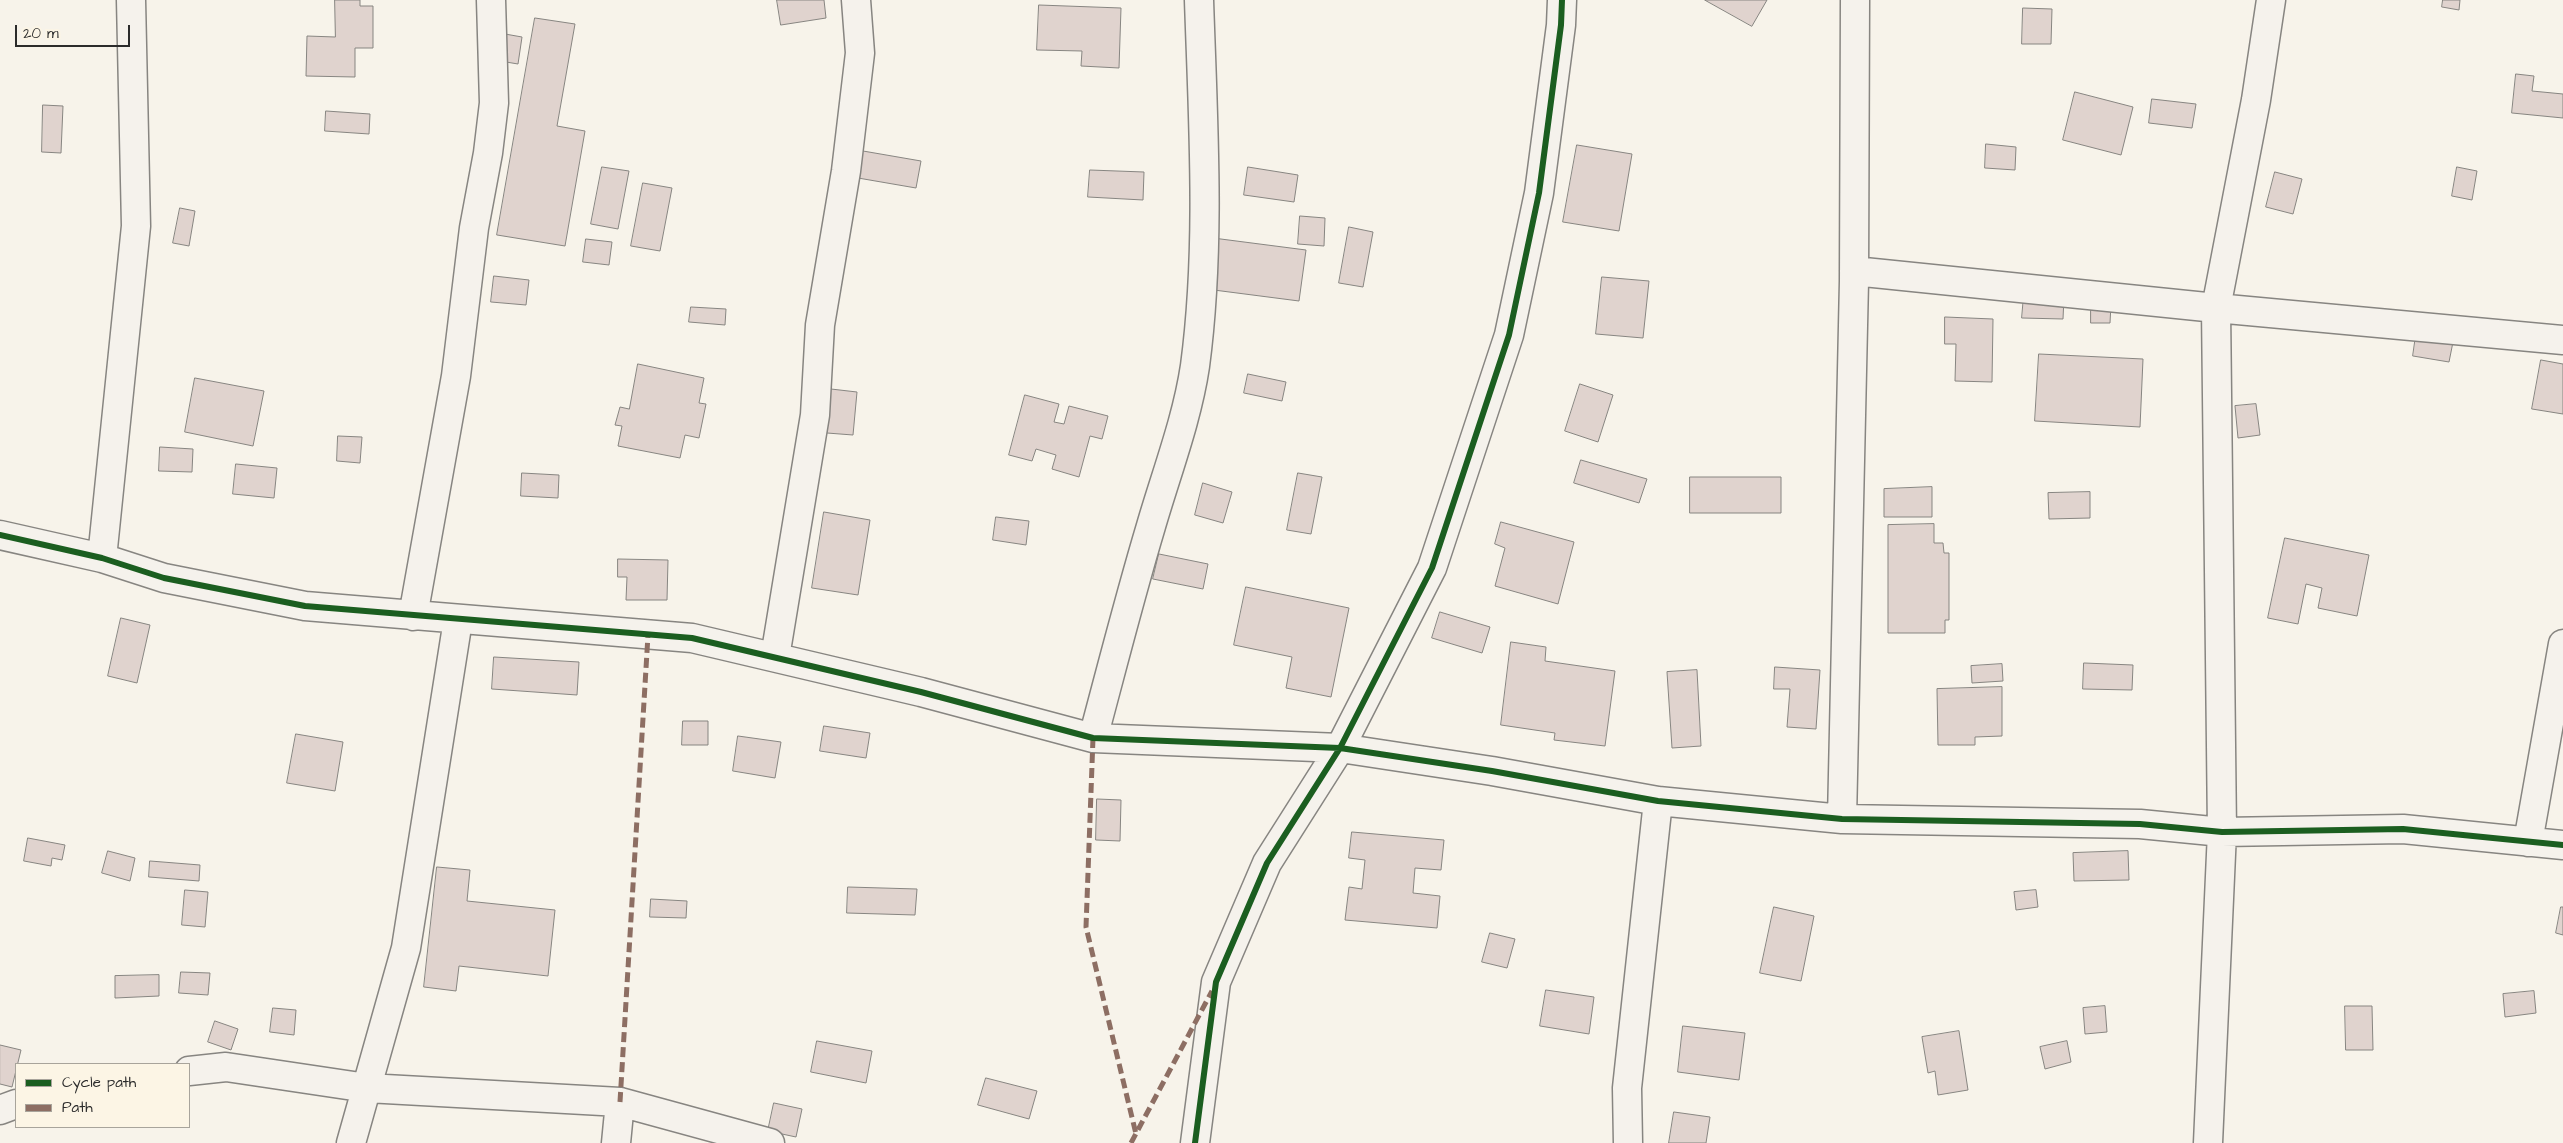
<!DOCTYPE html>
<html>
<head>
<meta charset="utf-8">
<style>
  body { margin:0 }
  #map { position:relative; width:2563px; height:1143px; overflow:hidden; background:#f7f3ea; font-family:"Architects Daughter",sans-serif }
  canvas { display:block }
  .legend { position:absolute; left:15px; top:1063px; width:175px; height:65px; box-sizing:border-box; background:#fcf5e5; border:1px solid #a8a49b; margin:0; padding:6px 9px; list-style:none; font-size:15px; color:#2b2b2b }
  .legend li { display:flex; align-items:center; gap:10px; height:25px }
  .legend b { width:25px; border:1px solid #a8a49b }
  .scale { position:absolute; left:15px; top:25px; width:115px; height:22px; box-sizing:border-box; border:2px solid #2b2b2b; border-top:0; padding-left:6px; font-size:15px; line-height:18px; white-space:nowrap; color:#2b2b2b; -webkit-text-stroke:4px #fcf5e5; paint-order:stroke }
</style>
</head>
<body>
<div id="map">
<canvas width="2563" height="1143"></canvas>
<ul class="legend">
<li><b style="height:6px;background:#1b5e20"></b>Cycle path</li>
<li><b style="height:6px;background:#8d6e63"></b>Path</li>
</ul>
<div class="scale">20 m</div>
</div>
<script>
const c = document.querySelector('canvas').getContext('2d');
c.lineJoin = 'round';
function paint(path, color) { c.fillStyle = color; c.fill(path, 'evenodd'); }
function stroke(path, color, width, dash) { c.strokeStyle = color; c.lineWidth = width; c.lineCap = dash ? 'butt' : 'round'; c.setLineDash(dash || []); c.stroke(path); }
const building = new Path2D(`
  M335 0H360V6H373V48H355V77L306 76 307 36 335 37Z
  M777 0H824L826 18 781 25Z
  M1705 0H1767L1752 26Z
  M2443 0H2460L2459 10 2442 7Z
  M1039 5 1121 8 1119 68 1081 66 1082 51 1037 50Z
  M2023 8 2052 9 2051 44H2022Z
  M535 18 575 24 557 126 585 131 565 246 497 235Z
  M505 34 522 37 518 64 500 61Z
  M2516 74 2534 76 2532 91 2563 94V118L2512 113Z
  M2075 92 2133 107 2121 155 2063 140Z
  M2152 99 2196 104 2192 128 2149 123Z
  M43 105 63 106 61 153 42 152Z
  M326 111 370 114 369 134 325 131Z
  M1986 144 2016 147 2015 170 1985 168Z
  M1577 145 1632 154 1619 231 1563 222Z
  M863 151 921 161 916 188 858 178Z
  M602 167 629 171 618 229 591 224Z
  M1248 167 1298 175 1294 202 1244 195Z
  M2457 167 2477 171 2472 200 2452 196Z
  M1090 170 1144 172 1143 200 1088 197Z
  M2275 172 2302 179 2293 214 2266 207Z
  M643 183 672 188 660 251 631 246Z
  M180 208 195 211 189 246 173 243Z
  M1300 216 1325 218 1324 246 1298 244Z
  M1349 227 1373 232 1363 287 1339 283Z
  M1213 238 1306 250 1299 301 1206 289Z
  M586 239 612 242 609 265 583 262Z
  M494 276 529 280 526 305 491 302Z
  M1602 277 1649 281 1643 338 1596 334Z
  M2024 295 2064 297 2063 319 2022 318Z
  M2091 304H2111L2110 323H2091Z
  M691 307 726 309 725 325 689 322Z
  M1945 317 1993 319 1992 382 1955 381 1956 344H1945Z
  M2416 335 2453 342 2449 362 2413 356Z
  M2039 354 2143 359 2140 427 2035 421Z
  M2541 360 2563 364V414L2532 409Z
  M638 364 704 378 699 403 706 404 699 438 685 435 680 458 618 446 622 426 615 425 620 407 629 409Z
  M1248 374 1286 382 1282 401 1244 393Z
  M195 378 264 391 253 446 185 432Z
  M1580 384 1613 395 1598 442 1565 431Z
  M831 389 857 392 853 435 827 433Z
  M1025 395 1059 404 1054 422 1064 424 1069 406 1108 416 1102 439 1090 436 1079 477 1052 469 1056 455 1036 449 1032 461 1009 455Z
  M2256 404 2260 435 2238 438 2235 406Z
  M338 436 362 437 360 463 337 461Z
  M160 447 193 449 192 472 159 471Z
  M1581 460 1647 479 1639 503 1574 483Z
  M236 464 277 468 274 498 233 494Z
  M522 473 559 475 558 498 521 496Z
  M1298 473 1322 477 1311 534 1287 530Z
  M1690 477H1781V513H1690Z
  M1203 483 1232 492 1223 523 1195 515Z
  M1932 487V517H1884V489Z
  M2090 492V518L2049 519 2048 493Z
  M824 512 870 520 858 595 812 588Z
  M996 517 1029 521 1026 545 993 540Z
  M1501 522 1574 542 1558 604 1495 586 1505 548 1495 544Z
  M1934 524V543H1943L1944 553H1949V620H1945V633H1888V525Z
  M2285 538 2369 555 2357 616 2318 608 2322 588 2306 584 2298 624 2268 618Z
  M1159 554 1208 564 1203 589 1153 579Z
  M618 559 668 560 667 600H626L627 577H618Z
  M1246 587 1349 608 1331 697 1286 688 1292 657 1234 645Z
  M1440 612 1490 627 1482 653 1432 638Z
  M121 618 150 625 137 683 108 676Z
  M1511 642 1546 647 1545 661 1615 671 1605 746 1554 740 1555 733 1501 725Z
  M494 657 579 662 577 695 492 689Z
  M2084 663 2133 665 2132 690 2083 689Z
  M2002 664 2003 681 1972 683 1971 666Z
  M1775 667 1820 670 1816 729 1787 727 1790 689H1774Z
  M1697 670 1701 746 1672 748 1667 672Z
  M2002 687V736L1975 737V745H1938L1937 689Z
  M683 721H708V745H682Z
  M824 726 870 733 866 758 820 751Z
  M296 734 343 742 335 791 287 783Z
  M738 736 781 742 775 778 733 771Z
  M1097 799 1121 800 1120 841 1096 840Z
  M1352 832 1444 840 1441 870 1415 868 1413 893 1440 896 1437 928 1345 920 1349 887 1362 889 1365 860 1349 858Z
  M28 838 65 845 62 860 52 858 51 866 24 861Z
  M108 851 135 858 130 881 102 873Z
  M2128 851 2129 880 2074 881 2073 853Z
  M150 861 200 865 199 881 149 877Z
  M437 867 470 870 467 901 555 910 548 976 459 966 456 991 424 987Z
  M848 887 917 889 915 915 847 913Z
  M185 890 208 892 205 927 182 925Z
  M2036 890 2038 907 2016 910 2014 892Z
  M651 899 687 901 686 918 650 917Z
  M1774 907 1814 916 1801 981 1760 973Z
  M2561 907H2563V935L2556 933Z
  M1490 933 1515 939 1507 968 1482 962Z
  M181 972 210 973 208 995 179 993Z
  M159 975V996L115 998V976Z
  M1546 990 1594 997 1589 1034 1540 1026Z
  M2534 991 2536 1013 2505 1017 2503 994Z
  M2105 1006 2107 1032 2085 1034 2083 1008Z
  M2345 1006H2372L2373 1050H2346Z
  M273 1008 296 1010 294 1035 270 1032Z
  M215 1021 238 1029 231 1050 208 1042Z
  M1683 1026 1745 1033 1739 1080 1678 1072Z
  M1959 1031 1968 1090 1938 1095 1935 1071 1928 1073 1922 1037Z
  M817 1041 872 1051 866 1083 811 1072Z
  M2067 1041 2071 1062 2045 1069 2040 1047Z
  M0 1045 21 1050 12 1087 0 1084Z
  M986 1078 1037 1091 1029 1119 978 1105Z
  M774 1103 802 1109 796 1137 768 1131Z
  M1674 1112 1710 1117 1706 1143H1669Z`);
paint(building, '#e0d3ce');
stroke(building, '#878581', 1);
const minor = new Path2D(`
  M1854 271 2216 308 2563 340
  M0 535 102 558 164 578 305 606 692 638 921 692 1093 738 1340 748 1492 771 1658 801 1842 819 2140 824 2222 832 2403 829 2563 845
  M102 558 136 226 131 0
  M413 616 456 376 474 228 488 153 494 103 491 0
  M775 657 815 415 820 325 846 171 860 53 856 0
  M1093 738C1112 667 1130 596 1151 526 1166 474 1187 420 1195 366 1211 246 1203 121 1199 0
  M1842 819 1854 281 1855 0
  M2528 842 2563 644
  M189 1071 226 1067 367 1088 620 1102 770 1143
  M0 1110 16 1104
  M351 1143 406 948 458 620
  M616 1143 620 1102
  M1195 1143 1216 982 1267 863 1340 748 1432 568 1509 335 1539 193 1561 25 1562 0
  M1628 1143 1627 1088 1658 801
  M2208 1143 2222 832 2216 308 2256 100 2271 0`);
stroke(minor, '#878581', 31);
stroke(minor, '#f5f2ec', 28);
stroke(new Path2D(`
  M1093 738 1086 927 1136 1134
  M620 1102 648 635
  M1131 1143 1212 991`), '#8d6e63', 5, [10, 5]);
stroke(new Path2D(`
  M0 535 102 558 164 578 305 606 692 638 921 692 1093 738 1340 748 1492 771 1658 801 1842 819 2140 824 2222 832 2403 829 2563 845
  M1195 1143 1216 982 1267 863 1340 748 1432 568 1509 335 1539 193 1561 25 1562 0`), '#1b5e20', 6);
</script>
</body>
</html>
